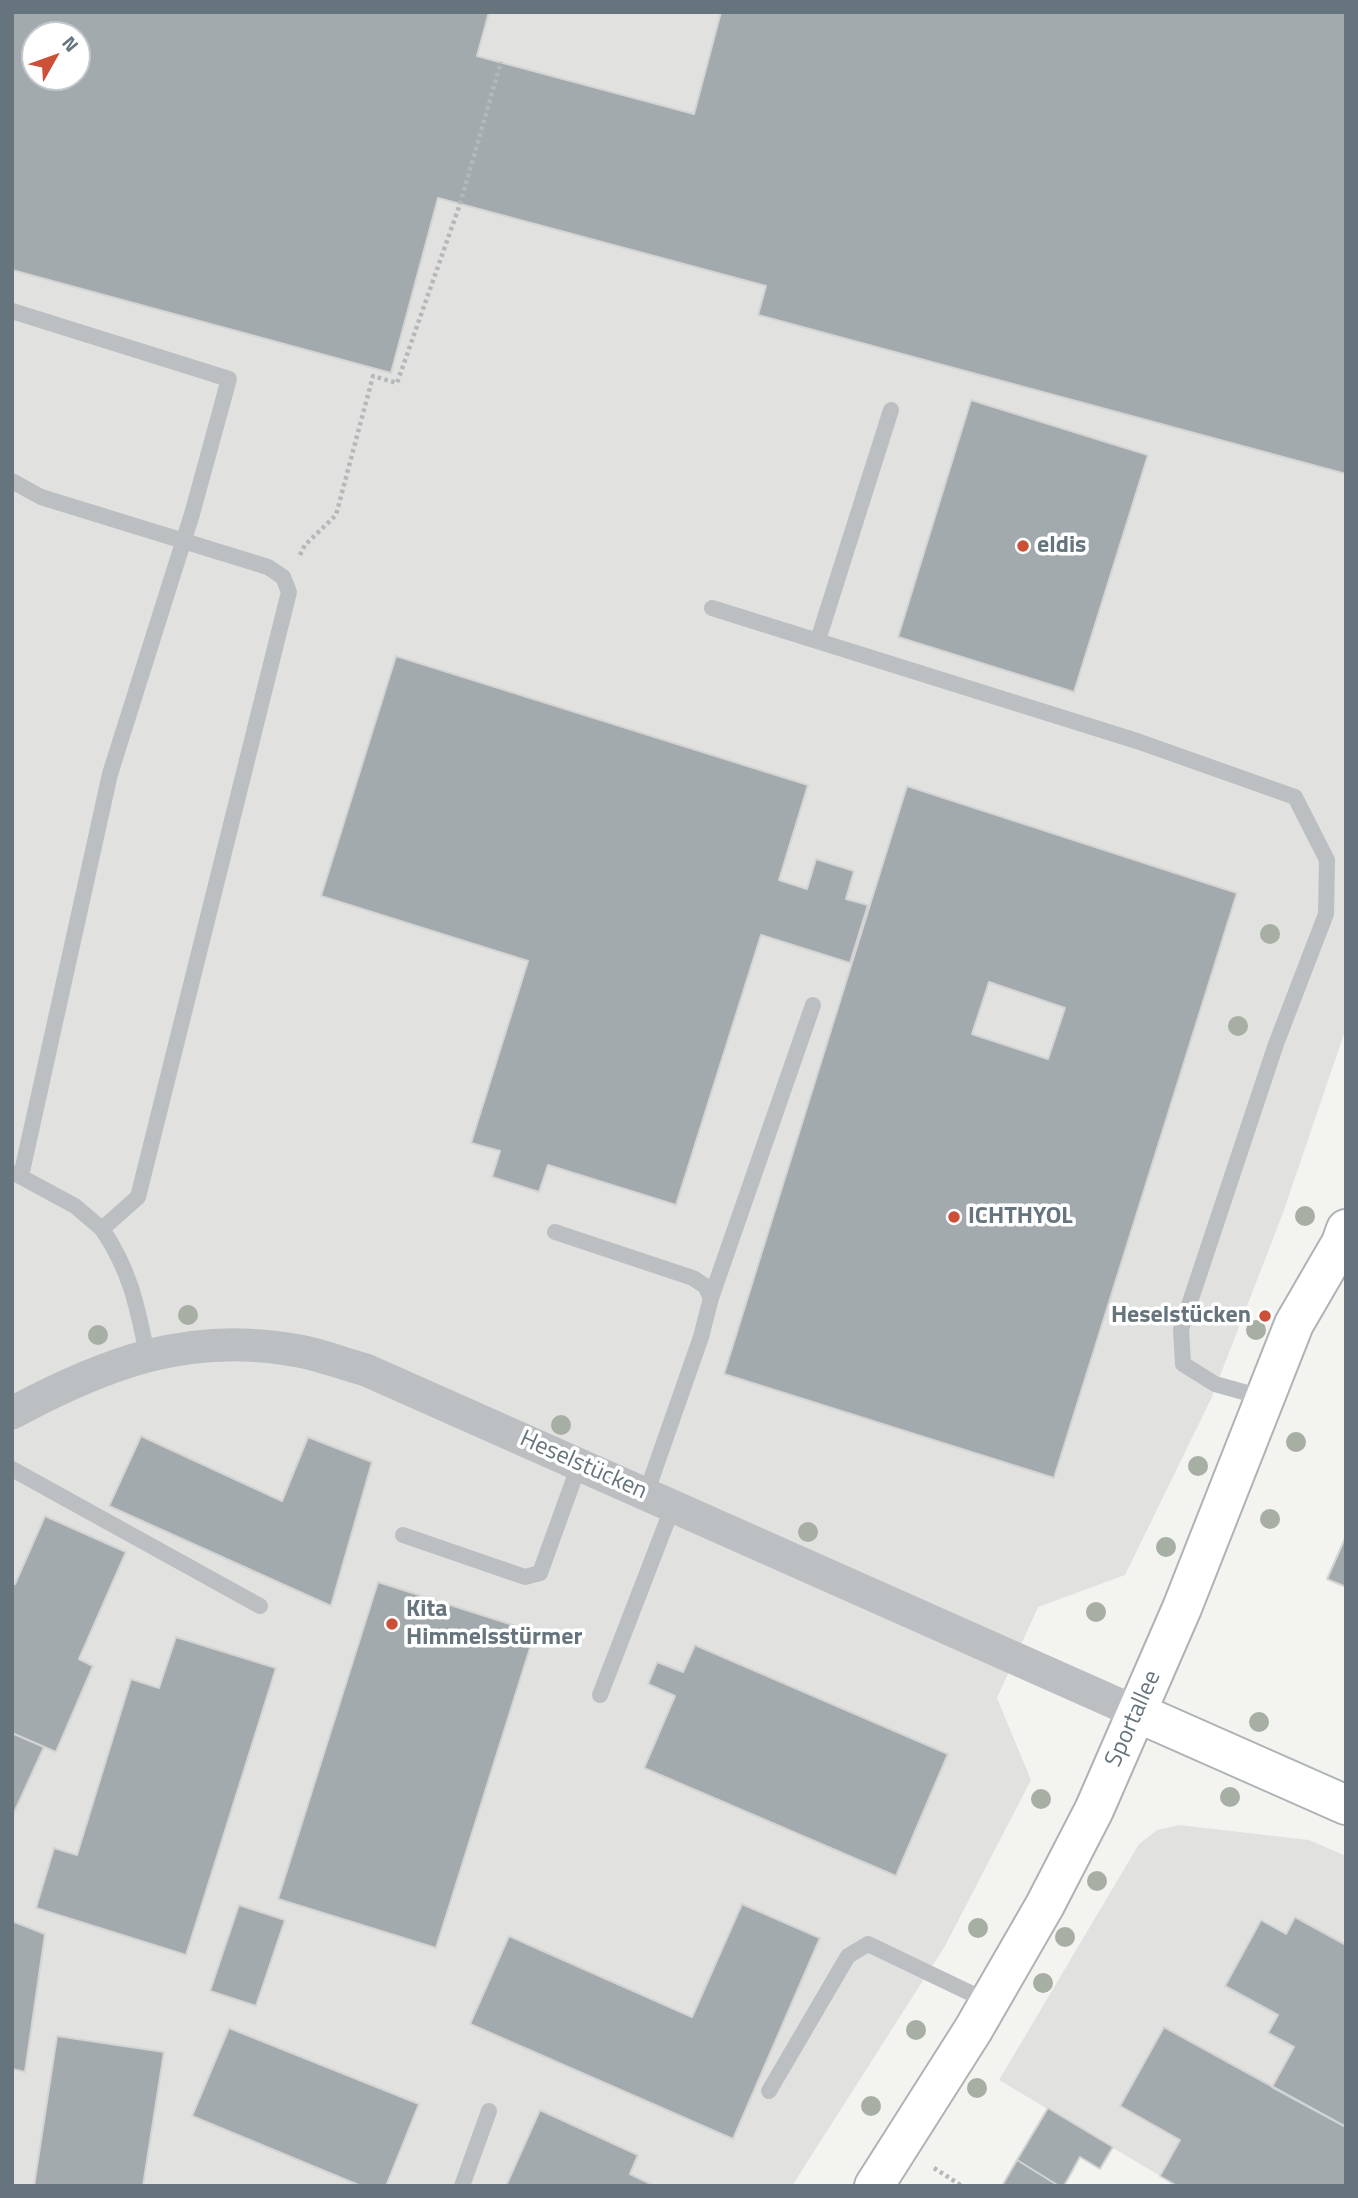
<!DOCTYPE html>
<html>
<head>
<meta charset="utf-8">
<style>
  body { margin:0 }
  #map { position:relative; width:1358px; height:2198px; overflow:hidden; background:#f3f3f0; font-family:"Titillium Web",sans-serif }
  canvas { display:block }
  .frame { position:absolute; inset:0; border:14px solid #66757d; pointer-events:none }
  .north { position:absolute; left:21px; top:21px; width:70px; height:70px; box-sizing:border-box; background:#fff; border:2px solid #c2c8cb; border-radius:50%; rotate:50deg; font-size:19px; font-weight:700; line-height:28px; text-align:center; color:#66757d }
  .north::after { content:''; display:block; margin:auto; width:24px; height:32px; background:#cc4f37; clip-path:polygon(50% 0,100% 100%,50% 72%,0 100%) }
</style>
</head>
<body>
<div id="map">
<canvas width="1358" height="2198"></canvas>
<div class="frame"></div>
<div class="north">N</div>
</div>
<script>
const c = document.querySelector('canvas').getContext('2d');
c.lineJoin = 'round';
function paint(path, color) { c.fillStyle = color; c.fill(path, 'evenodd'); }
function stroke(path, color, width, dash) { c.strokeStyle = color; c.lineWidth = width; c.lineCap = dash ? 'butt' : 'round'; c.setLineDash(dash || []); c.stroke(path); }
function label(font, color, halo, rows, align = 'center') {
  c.font = font + ' "Titillium Web",sans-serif'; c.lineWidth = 7; c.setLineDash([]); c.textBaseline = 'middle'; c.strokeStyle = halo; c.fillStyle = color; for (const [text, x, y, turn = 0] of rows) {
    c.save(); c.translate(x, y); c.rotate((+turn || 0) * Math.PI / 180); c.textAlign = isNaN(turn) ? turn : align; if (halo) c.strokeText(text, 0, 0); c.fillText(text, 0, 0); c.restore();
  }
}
paint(new Path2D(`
  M12 12H1346V1028L1283 1213 1211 1399 1125 1575 1038 1607 997 1698 1031 1780 945 1946 792 2186H12ZM35 35H77V77H35Z
  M1179 1825 1309 1840 1346 1856V2186H1177L999 2080 1139 1844 1157 1830Z`), '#e1e2e0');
const building = new Path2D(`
  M12 12H489L477 56 694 114 721 12H1346V474L758 315 766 286 438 198 391 373 12 270ZM35 35H77V77H35Z
  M971 400 1148 455 1074 692 898 637Z
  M396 656 808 785 779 880 807 889 816 859 854 871 846 899 868 905 850 963 761 935 676 1205 548 1165 539 1192 492 1177 500 1151 471 1143 528 961 321 896Z
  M907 786 1237 893 1054 1478 724 1374ZM989 982 1065 1008 1048 1059 972 1034Z
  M141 1436 282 1501 308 1437 372 1462 331 1606 109 1506Z
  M45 1516 126 1552 79 1659 93 1666 56 1752 12 1733V1583L15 1584Z
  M1346 1536V1587L1327 1579Z
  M378 1582 535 1632 436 1948 278 1899Z
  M176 1637 276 1668 186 1955 36 1908 54 1848 77 1855 131 1679 159 1688Z
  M695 1645 948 1754 896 1876 644 1768 675 1696 648 1684 657 1662 683 1672Z
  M12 1733 44 1747 12 1817Z
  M742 1904 820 1938 733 2139 470 2024 509 1936 692 2017Z
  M239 1905 285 1920 256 2006 210 1991Z
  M1295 1917 1346 1945V2127L1272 2087 1294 2047 1268 2033 1278 2015 1225 1986 1261 1920 1286 1934Z
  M12 1921 45 1934 25 2072 12 2069Z
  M1164 2027 1346 2127V2186H1177L1160 2176 1180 2140 1120 2106Z
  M229 2028 419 2104 386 2186H361L192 2116Z
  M57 2036 164 2052 143 2186H34Z
  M1048 2108 1113 2147 1100 2169 1080 2157 1064 2186H1059L1017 2160Z
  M540 2110 638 2155 630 2174 655 2186H506Z
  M1017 2160 1059 2186H1002Z`);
paint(building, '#a3aaae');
stroke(building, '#d4d4d3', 2);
const secondary = new Path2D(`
  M1138 1713 1346 1805
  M874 2186 973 2030 1045 1905 1094 1810 1182 1608 1294 1324 1341 1243 1346 1229`);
stroke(secondary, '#aeb3b6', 42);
stroke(new Path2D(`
  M300 555 305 545 336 515 373 376 397 383 460 204 501 62
  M934 2168 962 2186`), '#b5b8ba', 4.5, [3.5, 3.5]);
stroke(new Path2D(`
  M12 311 229 379 192 514 110 774 21 1176
  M12 481 41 497 268 567 283 577 289 592 138 1197 102 1229C130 1270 137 1305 147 1354
  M712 608 1137 741 1295 797 1327 860 1326 914 1276 1044 1181 1329 1183 1364 1215 1384 1265 1398
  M818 640 891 410
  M14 1173 75 1206 102 1229
  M555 1232 693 1278 705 1286 711 1298 701 1337 646 1494
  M711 1298 813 1005
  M12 1469 260 1606
  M403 1535 525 1577 540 1573 579 1465
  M600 1695 673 1506
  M769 2091 848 1956 868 1944 989 2002
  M462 2186 489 2111`), '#bbbfc1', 16);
stroke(new Path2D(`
  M12 1413C105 1363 191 1330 299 1351 321 1355 344 1364 366 1370L1138 1713`), '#bbbfc1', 33);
stroke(secondary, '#fff', 38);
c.fillStyle = '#a7aea3';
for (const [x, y] of [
  [1270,934],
  [1238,1026],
  [1305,1216],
  [188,1315],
  [1256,1330],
  [98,1335],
  [561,1425],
  [1296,1442],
  [1198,1466],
  [1270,1519],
  [808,1532],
  [1166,1547],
  [1096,1612],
  [1259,1722],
  [1230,1797],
  [1041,1799],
  [1097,1881],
  [978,1928],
  [1065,1937],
  [1043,1983],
  [916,2030],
  [977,2088],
  [871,2106]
]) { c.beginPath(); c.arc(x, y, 10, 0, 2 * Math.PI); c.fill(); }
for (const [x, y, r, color] of [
  [1023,546,7,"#cc4f37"],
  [954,1217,7,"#cc4f37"],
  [1265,1316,7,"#cc4f37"],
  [392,1624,7,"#cc4f37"]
]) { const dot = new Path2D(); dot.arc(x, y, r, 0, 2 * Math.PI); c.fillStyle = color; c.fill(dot); stroke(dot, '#fff', 2.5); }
label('bold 24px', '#66757d', '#fff', [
  ["eldis",1037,546],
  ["ICHTHYOL",968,1217],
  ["Heselstücken",1251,1316,"right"],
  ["Kita",406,1610],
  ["Himmelsstürmer",406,1638]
], 'left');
label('24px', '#66757d', '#fff', [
  ["Heselstücken",583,1466,24],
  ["Sportallee",1134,1719,-66]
]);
</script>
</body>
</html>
